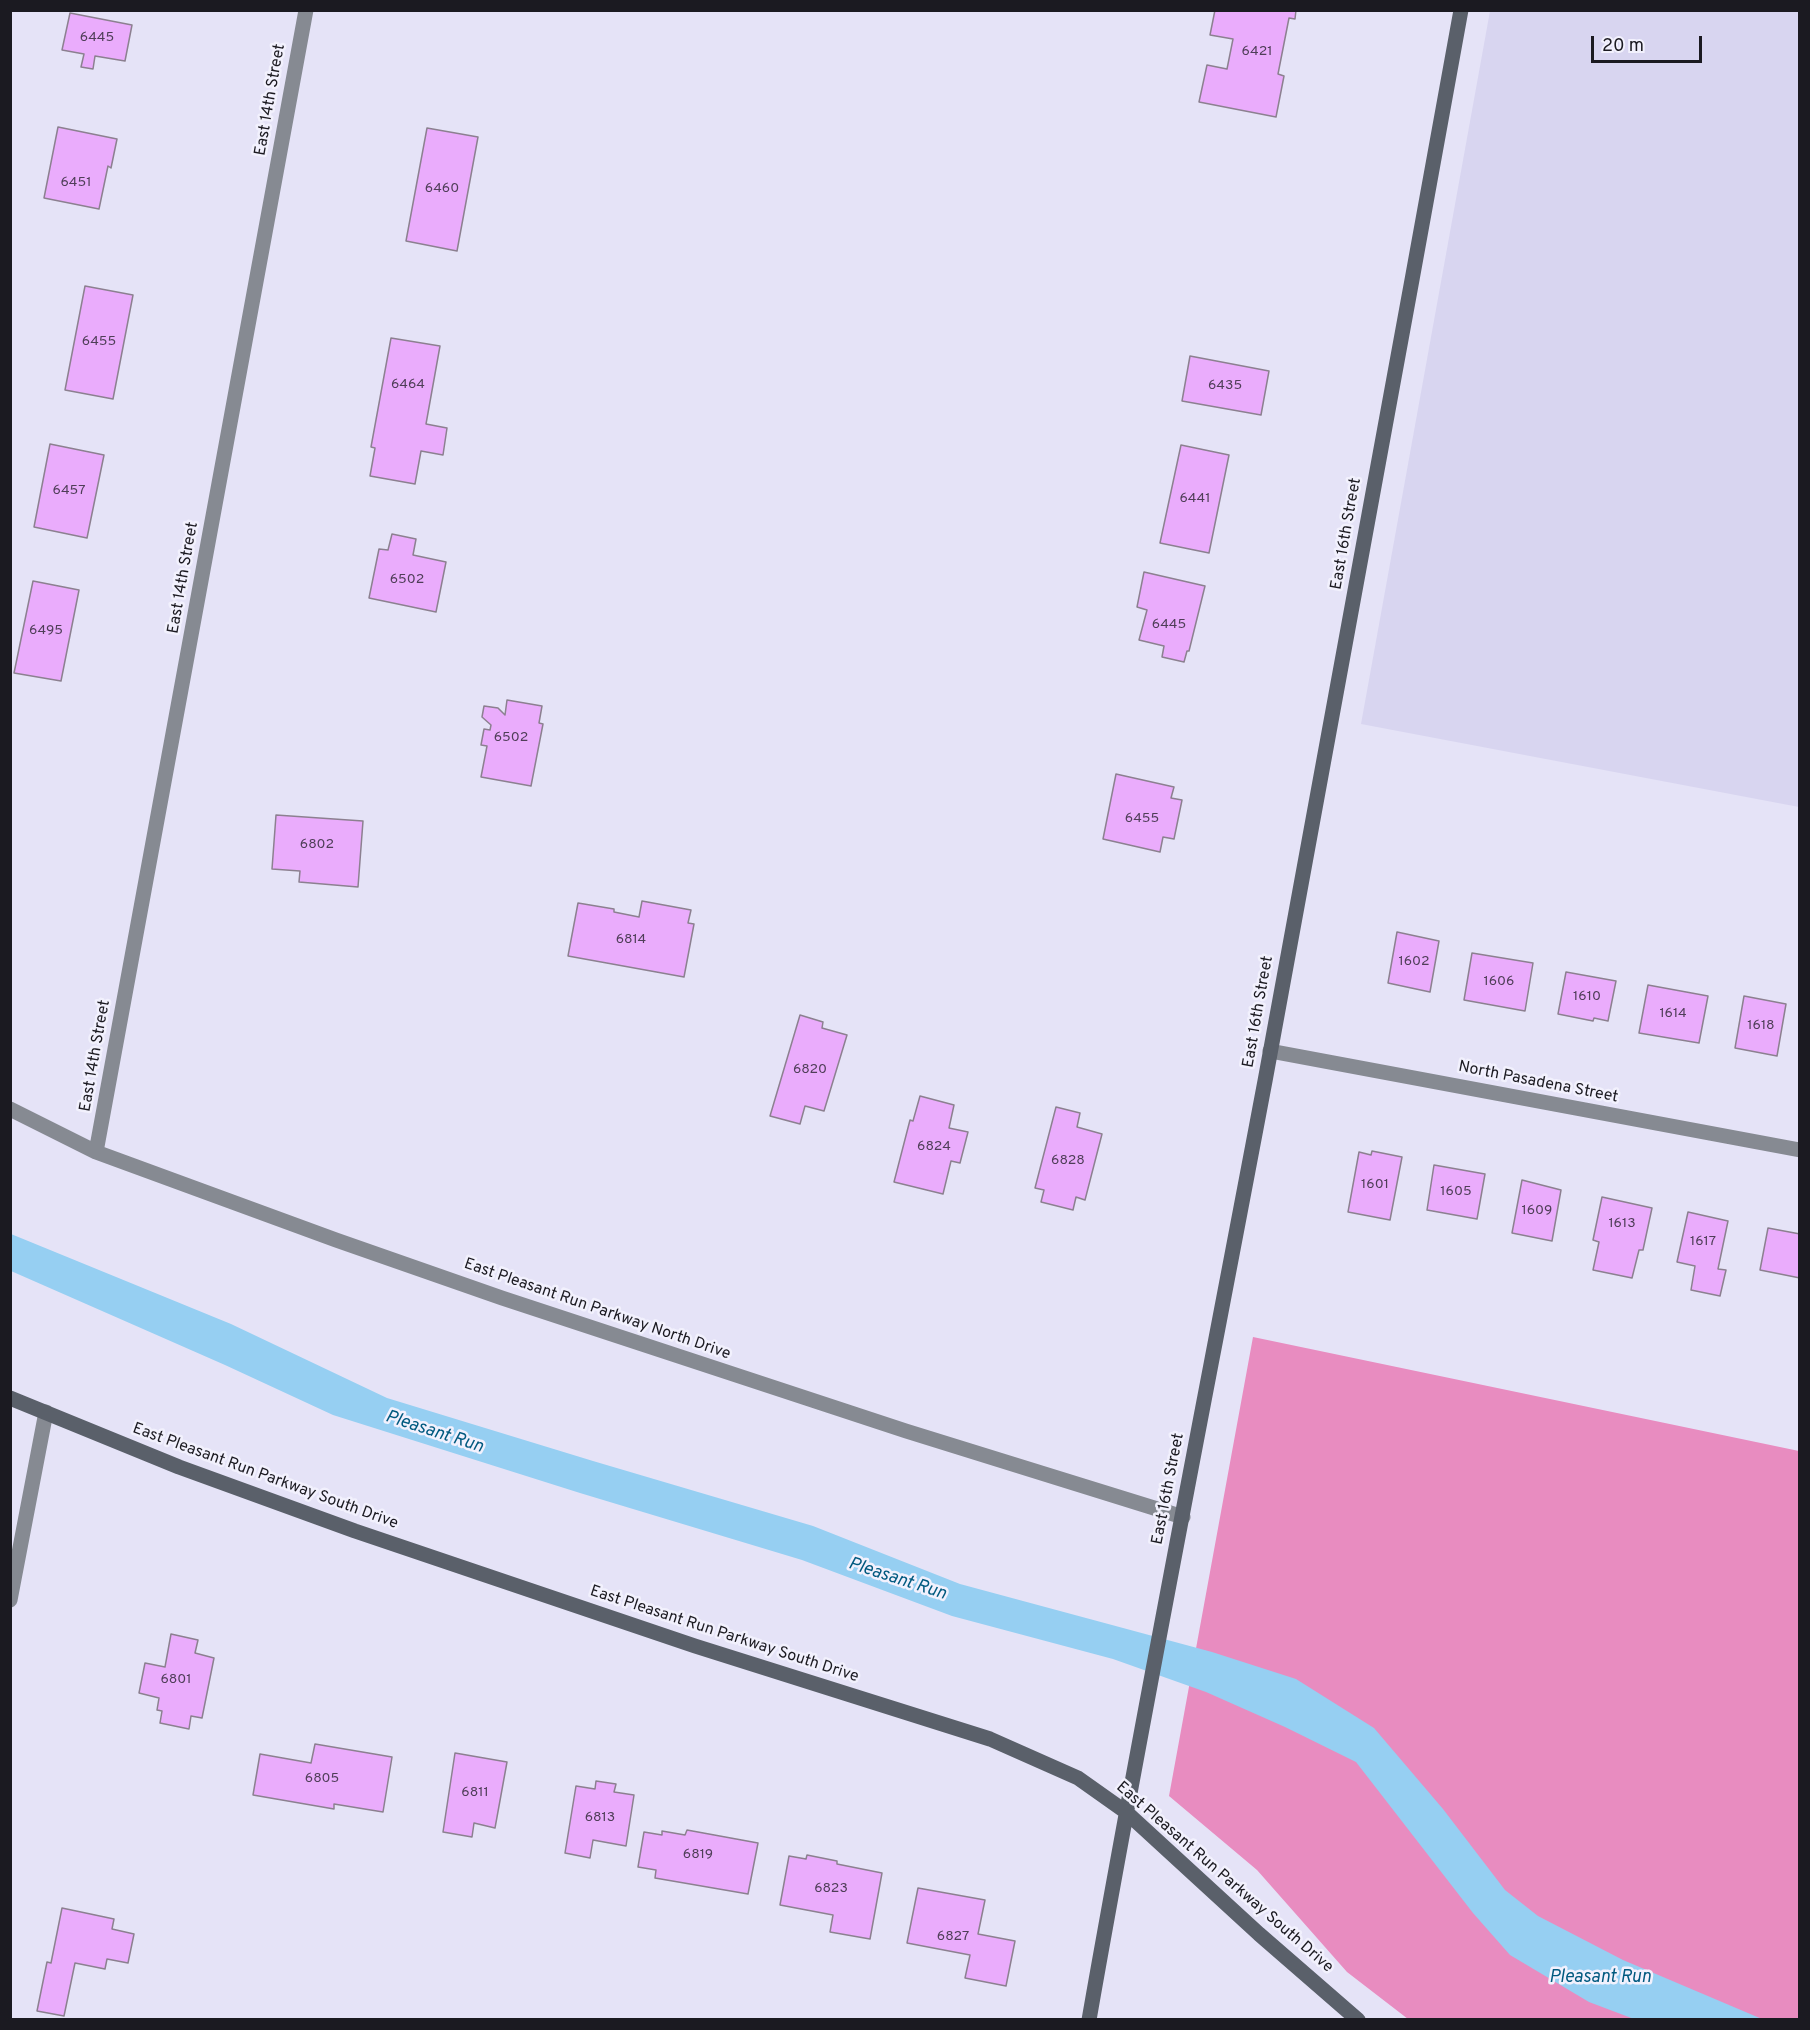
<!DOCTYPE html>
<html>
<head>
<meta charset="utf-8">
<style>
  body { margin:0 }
  #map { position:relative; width:1810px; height:2030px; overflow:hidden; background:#e5e3f7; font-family:Overpass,sans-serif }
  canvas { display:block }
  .frame { position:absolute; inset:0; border:12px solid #1b1a21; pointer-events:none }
  .scale { position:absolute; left:1591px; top:36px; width:111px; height:27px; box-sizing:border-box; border:3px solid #1b1a21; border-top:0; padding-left:8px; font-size:18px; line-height:21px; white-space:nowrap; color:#1b1a21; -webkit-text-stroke:4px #f2f1fd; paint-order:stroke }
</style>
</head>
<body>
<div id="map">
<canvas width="1810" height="2030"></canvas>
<div class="frame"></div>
<div class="scale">20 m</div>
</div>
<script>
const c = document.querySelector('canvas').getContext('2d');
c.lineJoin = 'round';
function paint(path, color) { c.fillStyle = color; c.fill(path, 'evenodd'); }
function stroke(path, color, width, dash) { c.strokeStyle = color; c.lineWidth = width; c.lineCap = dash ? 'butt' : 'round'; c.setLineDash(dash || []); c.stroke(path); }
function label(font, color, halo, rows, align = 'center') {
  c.font = font + ' Overpass,sans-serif'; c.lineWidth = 5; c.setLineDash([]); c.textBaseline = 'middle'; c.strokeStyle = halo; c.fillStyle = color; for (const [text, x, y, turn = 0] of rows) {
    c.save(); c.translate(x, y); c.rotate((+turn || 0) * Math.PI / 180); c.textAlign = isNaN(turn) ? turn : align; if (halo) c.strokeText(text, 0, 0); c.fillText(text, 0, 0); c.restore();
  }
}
paint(new Path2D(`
  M1490 11H1799V807L1361 724Z`), '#d8d5f0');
paint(new Path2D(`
  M1253 1337 1799 1451V2019H1408L1347 1972 1257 1870 1169 1796Z`), '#e88cc0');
paint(new Path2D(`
  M11 1234 231 1324 387 1398 593 1461 813 1526 960 1584 1212 1652 1296 1679 1374 1728 1443 1809 1505 1890 1538 1916 1623 1960 1762 2019H1634L1589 2002 1510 1955 1473 1913 1356 1762 1285 1727 1206 1692 1113 1659 952 1616 802 1560 580 1493 333 1415 225 1365 11 1271Z`), '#96cff2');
const building = new Path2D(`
  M1215 10H1296L1295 19 1289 18 1278 74 1284 76 1276 117 1199 102 1207 65 1227 69 1233 39 1210 35Z
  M70 13 132 25 125 61 95 56 93 69 81 67 84 54 62 50Z
  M58 127 117 139 111 168 108 166 99 209 44 198Z
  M427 128 478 137 457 251 406 241Z
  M85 286 133 295 113 399 65 390Z
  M391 338 440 346 426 424 447 428 443 455 421 451 415 484 370 476 375 448 371 447Z
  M1190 356 1269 371 1261 415 1182 401Z
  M50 444 104 455 87 538 34 527Z
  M1181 445 1229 455 1209 553 1160 543Z
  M392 534 416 539 413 555 446 562 436 612 369 598 379 549 388 550Z
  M1144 572 1205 586 1189 651H1187L1184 662 1162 657 1164 646 1139 640 1147 610 1137 607Z
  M33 581 79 590 61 681 14 673Z
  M507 700 542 706 539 723 543 724 531 786 481 777 487 746 481 745 484 729 490 730 491 725 482 717 484 706 498 708 505 715Z
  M1116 774 1174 787 1171 798 1182 800 1174 839 1163 837 1160 852 1103 839Z
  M276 815 363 821 358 887 299 882 300 871 272 869Z
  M642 901 691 910 688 923 694 924 684 977 568 956 578 903 614 909V912L639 917Z
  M1397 932 1439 941 1430 992 1388 983Z
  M1472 953 1533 963 1525 1011 1464 1000Z
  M1566 972 1616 981 1608 1021 1594 1018 1593 1021 1558 1014Z
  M1648 985 1708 996 1699 1043 1639 1033Z
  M1744 996 1786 1004 1777 1056 1735 1048Z
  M800 1015 823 1022 822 1028 847 1035 824 1111 805 1106 800 1124 770 1116Z
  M920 1096 954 1105 949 1128 968 1132 960 1163 951 1161 943 1194 894 1182 910 1120 913 1121Z
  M1056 1107 1080 1113 1077 1127 1102 1134 1085 1200 1076 1197 1073 1210 1041 1202 1044 1190 1035 1188Z
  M1372 1151 1402 1157 1390 1220 1348 1212 1359 1152 1371 1155Z
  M1434 1165 1485 1174 1477 1219 1427 1210Z
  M1522 1180 1561 1190 1552 1241 1512 1233Z
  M1602 1197 1652 1208 1643 1250H1639L1632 1278 1593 1270 1599 1242 1593 1240Z
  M1688 1212 1728 1221 1718 1269 1726 1270 1720 1296 1691 1290 1695 1266 1677 1262Z
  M1768 1228 1800 1234V1278L1760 1270Z
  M171 1634 198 1640 195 1653 214 1658 202 1718 191 1716 189 1729 160 1723 162 1711 157 1710 159 1698 139 1693 145 1663 165 1667Z
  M315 1744 392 1757 383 1812 334 1804V1809L253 1795 260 1754 311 1763Z
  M455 1753 507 1762 495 1828 474 1823 472 1837 443 1832Z
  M596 1781 616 1784 614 1792 634 1795 626 1846 593 1840 590 1858 565 1853 576 1786 595 1789Z
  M687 1830 758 1843 748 1894 655 1878 656 1870 638 1867 644 1832 662 1835V1831L685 1835Z
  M807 1855 837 1861V1864L882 1873 870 1939 830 1932 833 1915 780 1905 789 1856 806 1859Z
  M918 1888 985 1900 978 1934 1015 1941 1006 1986 965 1978 970 1955 907 1943Z
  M62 1908 114 1919 112 1929 134 1934 128 1963 107 1959 105 1969 75 1963 64 2016 37 2011 47 1962 51 1963Z`);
paint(building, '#eaacfc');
stroke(building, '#8c8090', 1.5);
stroke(new Path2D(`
  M1270 1051 1800 1150
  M10 1109 96 1152 336 1240 502 1298 906 1431 1183 1517
  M96 1152 306 10
  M10 1600 46 1412`), '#868a92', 15);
stroke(new Path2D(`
  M10 1398 179 1467 355 1531 695 1646 990 1739 1078 1778 1126 1812 1259 1934 1358 2020
  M1089 2020C1144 1706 1206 1394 1265 1081 1332 724 1396 367 1461 10`), '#5a606a', 15);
label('14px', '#4f3e58', null, [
  ["6445",97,38],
  ["6421",1257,52],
  ["6451",76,183],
  ["6460",442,189],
  ["6455",99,342],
  ["6464",408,385],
  ["6435",1225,386],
  ["6457",69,491],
  ["6441",1195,499],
  ["6502",407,580],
  ["6445",1169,625],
  ["6495",46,631],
  ["6502",511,738],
  ["6455",1142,819],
  ["6802",317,845],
  ["6814",631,940],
  ["1602",1414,962],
  ["1606",1499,982],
  ["1610",1587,997],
  ["1614",1673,1014],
  ["1618",1761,1026],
  ["6820",810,1070],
  ["6824",934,1147],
  ["6828",1068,1161],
  ["1601",1375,1185],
  ["1605",1456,1192],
  ["1609",1537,1211],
  ["1613",1622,1224],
  ["1617",1703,1242],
  ["6801",176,1680],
  ["6805",322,1779],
  ["6811",475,1793],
  ["6813",600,1818],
  ["6819",698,1855],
  ["6823",831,1889],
  ["6827",953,1937]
]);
label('16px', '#1b1a21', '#f2f1fd', [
  ["East 14th Street",271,100,-80],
  ["East 16th Street",1347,534,-80],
  ["East 14th Street",184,578,-80],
  ["East 16th Street",1259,1012,-80],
  ["East 14th Street",96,1056,-80],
  ["North Pasadena Street",1538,1083,11],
  ["East Pleasant Run Parkway North Drive",597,1310,19],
  ["East Pleasant Run Parkway South Drive",265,1477,20],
  ["East 16th Street",1169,1489,-79],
  ["East Pleasant Run Parkway South Drive",724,1635,18],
  ["East Pleasant Run Parkway South Drive",1224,1878,41]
]);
label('italic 18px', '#00597f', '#f2f1fd', [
  ["Pleasant Run",434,1433,18],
  ["Pleasant Run",897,1580,18],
  ["Pleasant Run",1600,1978]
]);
</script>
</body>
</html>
